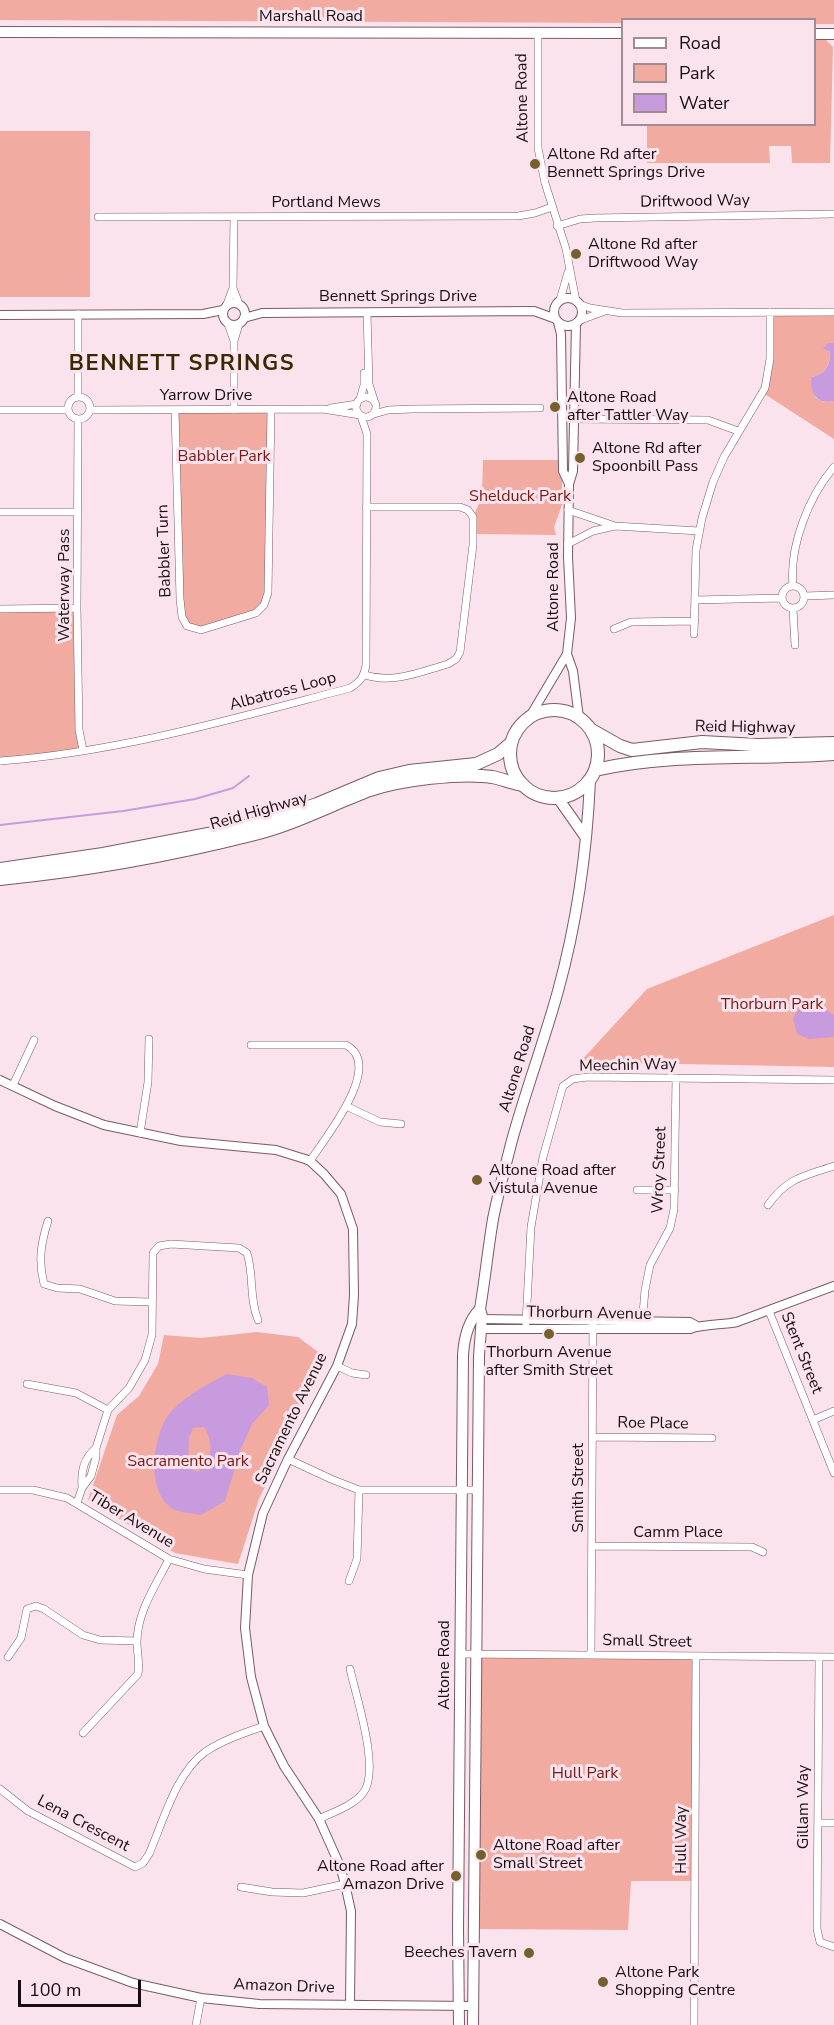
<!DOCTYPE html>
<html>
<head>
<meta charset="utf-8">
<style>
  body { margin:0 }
  #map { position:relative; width:834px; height:2025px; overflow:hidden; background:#fae3ec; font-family:"Nunito Sans",sans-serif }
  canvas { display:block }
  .legend { position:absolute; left:621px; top:18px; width:195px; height:108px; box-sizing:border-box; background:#fae3ec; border:2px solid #a08d94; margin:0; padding:8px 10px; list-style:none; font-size:18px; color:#180c11 }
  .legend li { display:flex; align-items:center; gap:12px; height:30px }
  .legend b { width:30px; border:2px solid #a08d94 }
  .scale { position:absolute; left:18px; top:1980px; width:123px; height:27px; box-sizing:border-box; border:3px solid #180c11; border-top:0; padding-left:8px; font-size:18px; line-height:21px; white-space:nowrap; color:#180c11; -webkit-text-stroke:4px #fae3ec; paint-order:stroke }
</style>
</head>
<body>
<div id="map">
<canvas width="834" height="2025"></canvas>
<ul class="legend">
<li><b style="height:8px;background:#fff"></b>Road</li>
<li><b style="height:16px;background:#f2aba0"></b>Park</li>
<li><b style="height:16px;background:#c79bdd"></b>Water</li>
</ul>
<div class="scale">100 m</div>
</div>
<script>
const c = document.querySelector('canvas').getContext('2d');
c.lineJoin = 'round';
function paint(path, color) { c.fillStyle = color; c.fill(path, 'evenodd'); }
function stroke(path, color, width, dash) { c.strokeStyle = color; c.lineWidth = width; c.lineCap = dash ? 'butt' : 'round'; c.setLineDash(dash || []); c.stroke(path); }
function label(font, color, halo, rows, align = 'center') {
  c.font = font + ' "Nunito Sans",sans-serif'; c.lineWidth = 6; c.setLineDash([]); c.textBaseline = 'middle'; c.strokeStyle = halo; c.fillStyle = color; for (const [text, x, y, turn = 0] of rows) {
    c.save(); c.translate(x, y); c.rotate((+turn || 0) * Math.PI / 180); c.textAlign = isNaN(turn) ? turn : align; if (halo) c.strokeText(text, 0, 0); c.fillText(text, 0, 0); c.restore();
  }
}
paint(new Path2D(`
  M0 0H834V24H815L814 20H622V23L0 20Z
  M815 40H826L833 47 830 163H792L791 146H769L770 163H647V125L814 124Z
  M0 131H90V297H0Z
  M770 312H834V343H828L824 349 830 350C831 364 826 374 812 377V389L816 398 824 402 834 401V439L763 393 765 388Z
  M271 409 268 593 256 613 201 630 187 626 182 617 175 410Z
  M483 460H562V505L554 527 556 535 473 534V517L482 497Z
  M77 608 79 730 83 750 0 761V609Z
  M834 915V1067L580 1062 647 989Z
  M257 1332 298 1337 326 1358 259 1499 238 1564 175 1553 88 1500 117 1415 139 1396 158 1364 164 1335 201 1338Z
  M475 1654 696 1656 695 1881H631L628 1930 473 1929Z`), '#f2aba0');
paint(new Path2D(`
  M828 343H834V401C817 405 809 393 812 377 826 374 831 364 830 351L823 349Z
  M803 1002 818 1004 834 1015V1037L809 1039 797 1034 793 1018Z
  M227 1374 252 1378 267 1387 269 1405 252 1424 240 1451 225 1501 201 1515C193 1513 180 1513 173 1509 147 1492 152 1447 164 1422 175 1401 206 1385 227 1374ZM204 1427C214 1443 213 1459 198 1472L188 1468 189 1437 193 1428Z`), '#c79bdd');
stroke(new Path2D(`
  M0 825 123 811 195 799 233 788 249 776`), '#c79bdd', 2);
const minor = new Path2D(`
  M538 32V148L545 183 566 249 576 301
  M98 217 518 216 535 213 552 207
  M557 226 580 219 595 218 834 214
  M233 288 239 304
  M560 300 568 272
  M227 304 233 288 234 217
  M579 304 590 308 622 313 834 312
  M367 313 369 384 374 400
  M78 314V397
  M578 321 605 311
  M228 324 234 341V410
  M234 341 239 324
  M68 408a11 11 0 1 1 22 0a11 11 0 1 1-22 0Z
  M356 407a10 10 0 1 1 20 0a10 10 0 1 1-20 0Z
  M360 399 364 385V373
  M331 408 357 404
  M0 410H67
  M90 410 323 409 360 415
  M175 410 180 599 182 617 187 626 201 630 256 613 264 605 268 593 271 409
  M374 414 388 410 412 409 540 408
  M574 419 708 420 738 431
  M78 420 77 608 79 730 83 750
  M568 510 615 526 699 531
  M0 512H78
  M568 544 593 531 615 526
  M782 597a11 11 0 1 1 22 0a11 11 0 1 1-22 0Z
  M793 586C789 546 809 496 834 467
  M805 596 834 595
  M695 600 782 598
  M0 609 77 608
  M793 609 795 645
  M614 629 631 622 695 621
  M694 634 696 550 702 518 713 482 724 457 765 388 770 359V312
  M365 675C393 684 420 672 448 664L456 659 460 652 473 545V517L468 510 460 507H366
  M0 761C119 752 235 718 350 688 360 682 364 677 366 665L367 434 361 416
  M251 1045H346C385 1065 325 1138 310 1161
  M13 1085 34 1040
  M346 1106 380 1122 401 1124
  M140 1133 148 1082 149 1039
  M637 1190H675
  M768 1205C787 1178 804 1176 834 1166
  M48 1221C41 1243 38 1261 44 1284L57 1288 80 1289 115 1301 151 1302
  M769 1311 834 1473
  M526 1323 531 1227 543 1157 563 1086 573 1079 587 1077 834 1080
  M642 1325 645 1290 650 1265 670 1228 674 1209 676 1078
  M337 1366 352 1373 366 1375
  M27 1384 76 1393 108 1410
  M813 1420 834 1411
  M593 1437 712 1438
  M288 1459 331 1479 359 1490H478
  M82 1488C81 1472 83 1459 96 1448
  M0 1490H33L67 1498 169 1559 204 1569 248 1575
  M77 1503 82 1488 91 1476 96 1457V1448L108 1410 129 1388 145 1360 152 1335 153 1253 159 1246 171 1244 239 1248 247 1253C254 1275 249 1298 258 1320
  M592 1546 752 1547 763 1552
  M349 1581 357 1559 359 1490
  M460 1654 834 1657
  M591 1655 593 1321
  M8 1657 21 1638 27 1609 36 1606 44 1609 83 1635 100 1640 137 1641
  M819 1657 817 1929 820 1942 834 1947
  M83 1733 138 1674C140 1663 137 1653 137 1642 137 1612 156 1585 169 1559
  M0 1789 28 1811 135 1867 143 1863 149 1854C163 1822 176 1773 205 1752 223 1740 244 1733 264 1726
  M319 1819C333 1812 353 1806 363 1793 381 1771 356 1696 350 1669
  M818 1823H834
  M241 1887 272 1892 303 1893 345 1884
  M196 2025 201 1998
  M694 2025 696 1656`);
const tertiary = new Path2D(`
  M554 312a14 14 0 1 1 28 0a14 14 0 1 1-28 0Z
  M223 314a11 11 0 1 1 22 0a11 11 0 1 1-22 0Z
  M0 315 203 314 223 310
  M244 318 262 313 534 311 556 319
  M558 322 561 334 563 471 569 484
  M576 323 573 471 569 484 568 557 571 618 567 654 573 671 579 718
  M529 718 567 654
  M0 1080 55 1106 104 1125 181 1141 276 1150 305 1159 310 1161 324 1174 341 1194 353 1229 354 1295 352 1324 337 1366 288 1459 263 1513 248 1575 245 1628 251 1677 264 1726 284 1766 319 1819 340 1866 345 1884 351 1911 350 2004
  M482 1319 690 1322 697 1326
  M481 1329H690C703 1324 723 1325 737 1322L834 1286
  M0 1924 65 1958 133 1983 201 1998 259 2004 473 2006`);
const secondary = new Path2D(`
  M0 32 622 33
  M814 34H834`);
const primary = new Path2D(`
  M558 798 586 838
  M459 2025 458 1928 463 1355C464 1339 468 1321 480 1309
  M473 2025 479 1356 482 1316 480 1309C485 1279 488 1249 493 1219 498 1194 505 1168 511 1144 525 1092 544 1042 558 991 577 922 587 851 590 780`);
const trunk = new Path2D(`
  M510 754a44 44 0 1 1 88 0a44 44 0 1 1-88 0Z
  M590 729 620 746 632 750 702 742 758 745 834 743
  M595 770C673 752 754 760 834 754`);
const motorway = new Path2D(`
  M0 869 103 854 224 831 277 818 317 804 379 778 409 771 476 764 498 754 511 743
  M0 879C81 871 172 855 251 835 293 825 330 805 370 790 400 780 461 772 492 777 502 779 512 783 523 785`);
stroke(minor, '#7a5a68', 8);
stroke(tertiary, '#7a5a68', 10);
stroke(secondary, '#7a5a68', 12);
stroke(primary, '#7a5a68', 12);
stroke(trunk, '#7a5a68', 14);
stroke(motorway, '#7a5a68', 14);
stroke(minor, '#fff', 7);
stroke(tertiary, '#fff', 8);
stroke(secondary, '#fff', 10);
stroke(primary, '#fff', 10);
stroke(trunk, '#fff', 12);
stroke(motorway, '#fff', 12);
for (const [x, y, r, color] of [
  [535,164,6,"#765f2f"],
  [576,254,6,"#765f2f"],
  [555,407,6,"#765f2f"],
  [580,458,6,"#765f2f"],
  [477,1180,6,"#765f2f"],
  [549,1334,6,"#765f2f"],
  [481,1855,6,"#765f2f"],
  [456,1876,6,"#765f2f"],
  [529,1953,6,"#765f2f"],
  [603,1982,6,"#765f2f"]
]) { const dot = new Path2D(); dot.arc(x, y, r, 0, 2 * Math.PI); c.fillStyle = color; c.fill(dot); stroke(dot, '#fae3ec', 2); }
label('16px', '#180c11', '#fae3ec', [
  ["Marshall Road",311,17],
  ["Altone Road",523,98,-91],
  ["Driftwood Way",695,202,-1],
  ["Portland Mews",326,203],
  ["Bennett Springs Drive",398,297],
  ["Yarrow Drive",206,396],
  ["Babbler Turn",165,551,-92],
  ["Waterway Pass",65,585,-90],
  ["Altone Road",554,587,-90],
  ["Albatross Loop",283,692,-15],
  ["Reid Highway",745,728,1],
  ["Reid Highway",259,812,-16],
  ["Meechin Way",628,1066,-1],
  ["Altone Road",518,1069,-73],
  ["Wroy Street",660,1170,-88],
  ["Thorburn Avenue",589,1314,1],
  ["Stent Street",801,1353,68],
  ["Sacramento Avenue",292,1419,-64],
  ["Roe Place",653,1424,1],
  ["Smith Street",579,1488,-90],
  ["Tiber Avenue",131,1520,31],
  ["Camm Place",678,1533],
  ["Small Street",647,1642,1],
  ["Altone Road",445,1665,-90],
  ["Gillam Way",804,1807,-90],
  ["Lena Crescent",83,1824,28],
  ["Hull Way",682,1840,-90],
  ["Amazon Drive",284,1987,2]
]);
label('16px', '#180c11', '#fae3ec', [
  ["Altone Rd after",547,155],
  ["Bennett Springs Drive",547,173],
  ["Altone Rd after",588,245],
  ["Driftwood Way",588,263],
  ["Altone Road",567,398],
  ["after Tattler Way",567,416],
  ["Altone Rd after",592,449],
  ["Spoonbill Pass",592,467],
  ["Altone Road after",489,1171],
  ["Vistula Avenue",489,1189],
  ["Thorburn Avenue",549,1353,"center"],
  ["after Smith Street",549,1371,"center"],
  ["Altone Road after",493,1846],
  ["Small Street",493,1864],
  ["Altone Road after",444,1867,"right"],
  ["Amazon Drive",444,1885,"right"],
  ["Beeches Tavern",517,1953,"right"],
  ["Altone Park",615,1973],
  ["Shopping Centre",615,1991]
], 'left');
label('16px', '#7a1711', '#fae3ec', [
  ["Babbler Park",224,457],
  ["Shelduck Park",520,497],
  ["Thorburn Park",772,1005],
  ["Sacramento Park",188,1462],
  ["Hull Park",585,1774]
]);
c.letterSpacing = '1.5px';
label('bold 22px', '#392800', '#fae3ec', [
  ["BENNETT SPRINGS",182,365]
]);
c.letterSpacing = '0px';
</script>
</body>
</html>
